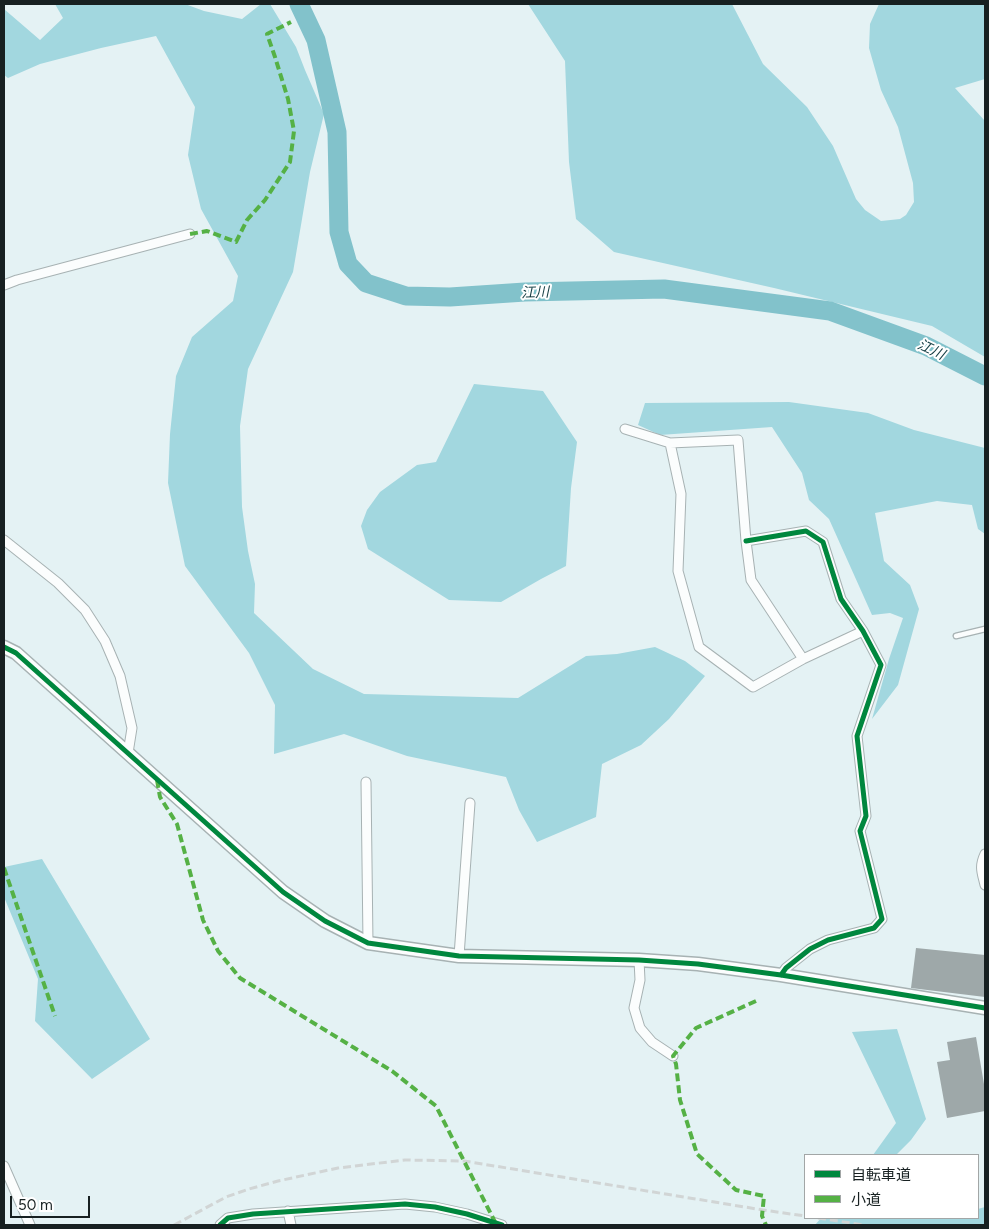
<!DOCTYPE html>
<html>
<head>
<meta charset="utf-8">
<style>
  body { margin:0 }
  #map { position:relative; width:989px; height:1229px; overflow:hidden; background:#e4f2f4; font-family:Figtree,"Noto Sans JP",sans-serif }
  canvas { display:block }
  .frame { position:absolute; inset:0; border:5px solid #172021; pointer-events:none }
  .legend { position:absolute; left:804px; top:1154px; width:175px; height:65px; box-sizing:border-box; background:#fff; border:1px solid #a2a6a6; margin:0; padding:6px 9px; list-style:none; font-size:15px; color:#172021 }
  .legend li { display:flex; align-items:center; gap:10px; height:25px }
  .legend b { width:25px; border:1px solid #a2a6a6 }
  .scale { position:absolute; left:10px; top:1196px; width:80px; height:22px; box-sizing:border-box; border:2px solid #172021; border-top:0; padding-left:6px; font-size:15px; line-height:18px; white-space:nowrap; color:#172021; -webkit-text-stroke:4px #fff; paint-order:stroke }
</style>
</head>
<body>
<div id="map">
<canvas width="989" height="1229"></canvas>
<div class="frame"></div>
<ul class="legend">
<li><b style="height:6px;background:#00873e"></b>自転車道</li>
<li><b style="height:6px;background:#55b145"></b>小道</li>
</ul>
<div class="scale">50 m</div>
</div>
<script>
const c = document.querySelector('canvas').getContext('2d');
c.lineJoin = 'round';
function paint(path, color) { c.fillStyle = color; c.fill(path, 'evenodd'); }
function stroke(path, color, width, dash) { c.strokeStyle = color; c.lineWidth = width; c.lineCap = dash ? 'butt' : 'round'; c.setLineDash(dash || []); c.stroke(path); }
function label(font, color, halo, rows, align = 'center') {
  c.font = font + ' Figtree,"Noto Sans JP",sans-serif'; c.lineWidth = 4; c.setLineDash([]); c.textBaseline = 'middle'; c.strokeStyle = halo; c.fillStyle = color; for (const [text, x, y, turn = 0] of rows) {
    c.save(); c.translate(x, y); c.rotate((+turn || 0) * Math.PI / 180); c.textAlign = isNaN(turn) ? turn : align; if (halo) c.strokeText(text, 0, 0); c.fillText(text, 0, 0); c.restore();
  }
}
paint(new Path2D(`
  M55 4H185L204 11 242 19 261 4H270L296 47 305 70 324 114 310 172 293 272 248 369 240 426 242 507 248 551 255 584 254 613 313 669 364 694 518 698 586 656 617 654 655 647 685 661 705 676 669 719 641 745 602 764 596 817 537 842 519 810 506 777 407 756 344 734 274 754 275 705 249 653 185 566 168 483 170 434 176 376 192 337 233 301 238 276 201 209 188 155 195 107 156 36 101 48 40 64 8 78 4 75V9L40 40 63 18Z
  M528 4H732L763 64 807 107 833 146 856 199 865 210 881 221 900 219 906 215 914 202 913 183 898 127 881 90 869 48 870 24 879 4H985V79L955 88 985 121V357L932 326 774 288 614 252 576 219 569 162 565 61Z
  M474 384 543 391 577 442 571 488 566 566 541 579 501 602 449 600 368 549 361 526 367 510 380 492 417 465 436 462Z
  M789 402 868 413 914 430 985 448V534L978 529 972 505 937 501 875 513 884 561 910 585 919 609 898 685 872 719 889 659 903 618 890 613 872 615 829 519 809 500 802 473 772 427 660 435 638 425 645 403Z
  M42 859 150 1039 92 1079 35 1021 38 979 4 897V867Z
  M897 1029 926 1119 911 1140 896 1155H873L896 1123 852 1032Z
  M985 1207V1225H815L821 1218H978V1209Z`), '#a2d7df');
stroke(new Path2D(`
  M299 4 316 40 337 132 339 232 348 264 366 283 406 296 450 297 525 292 664 289 830 311 926 346 985 376`), '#82c2cb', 19);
paint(new Path2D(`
  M916 948 985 955V997L911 988Z
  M976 1037 985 1090V1111L947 1118 937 1062 950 1060 947 1042Z`), '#9ea8a9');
const lane = new Path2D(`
  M956 636 985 629`);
const street = new Path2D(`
  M4 285 17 280 190 234
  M625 429 670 443 738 440 746 541 751 580 803 659
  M670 443 681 494 678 571 699 647 753 687 803 659 863 631
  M4 540 58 583 85 610 105 641 120 676 132 728 128 753
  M746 541 806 531 823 542 841 599 863 631 881 665 857 736 866 816 860 831 882 919 874 928 828 940 810 949 786 968 781 975
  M366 782 368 943
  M985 854C979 867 982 872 985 885
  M459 956 470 803
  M639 960 640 980 634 1008 640 1028 652 1042 673 1056
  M4 1166 30 1225
  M288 1211 291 1225
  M220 1225 228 1218 253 1214 405 1204 435 1207 467 1214 502 1225`);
const secondary = new Path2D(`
  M4 647 16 653 283 892 325 921 368 943 459 956 639 960 698 964 781 975 985 1008`);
stroke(lane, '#a7b2b3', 7);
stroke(street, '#a7b2b3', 11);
stroke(secondary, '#a7b2b3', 15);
stroke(lane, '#fbfdfd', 4.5);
stroke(street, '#fbfdfd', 9);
stroke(secondary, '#fbfdfd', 12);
stroke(new Path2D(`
  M818 1218 864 1225
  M174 1225 226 1197 249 1189 278 1181 338 1168 405 1160 464 1161 763 1210 805 1216`), '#d1d5d5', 3, [8, 4]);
stroke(new Path2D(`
  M190 234 207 231 236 242 247 220 265 200 290 162 294 131 288 99 275 57 267 34 291 22
  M157 780 160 797 177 824 203 920 218 951 240 978 392 1071 436 1106 495 1222
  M4 868 55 1016
  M756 1001 696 1028 673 1056 676 1064 680 1100 697 1154 736 1190 764 1196 762 1216 766 1225`), '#55b145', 4, [8, 4]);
stroke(new Path2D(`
  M746 541 806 531 823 542 841 599 863 631 881 665 857 736 866 816 860 831 882 919 874 928 828 940 810 949 786 968 781 975
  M4 647 16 653 283 892 325 921 368 943 459 956 639 960 698 964 781 975 985 1008
  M220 1225 228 1218 253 1214 405 1204 435 1207 467 1214 502 1225`), '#00873e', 5);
label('italic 14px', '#123b41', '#fff', [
  ["江川",535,293,-2],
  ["江川",931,350,25]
]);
</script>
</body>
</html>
